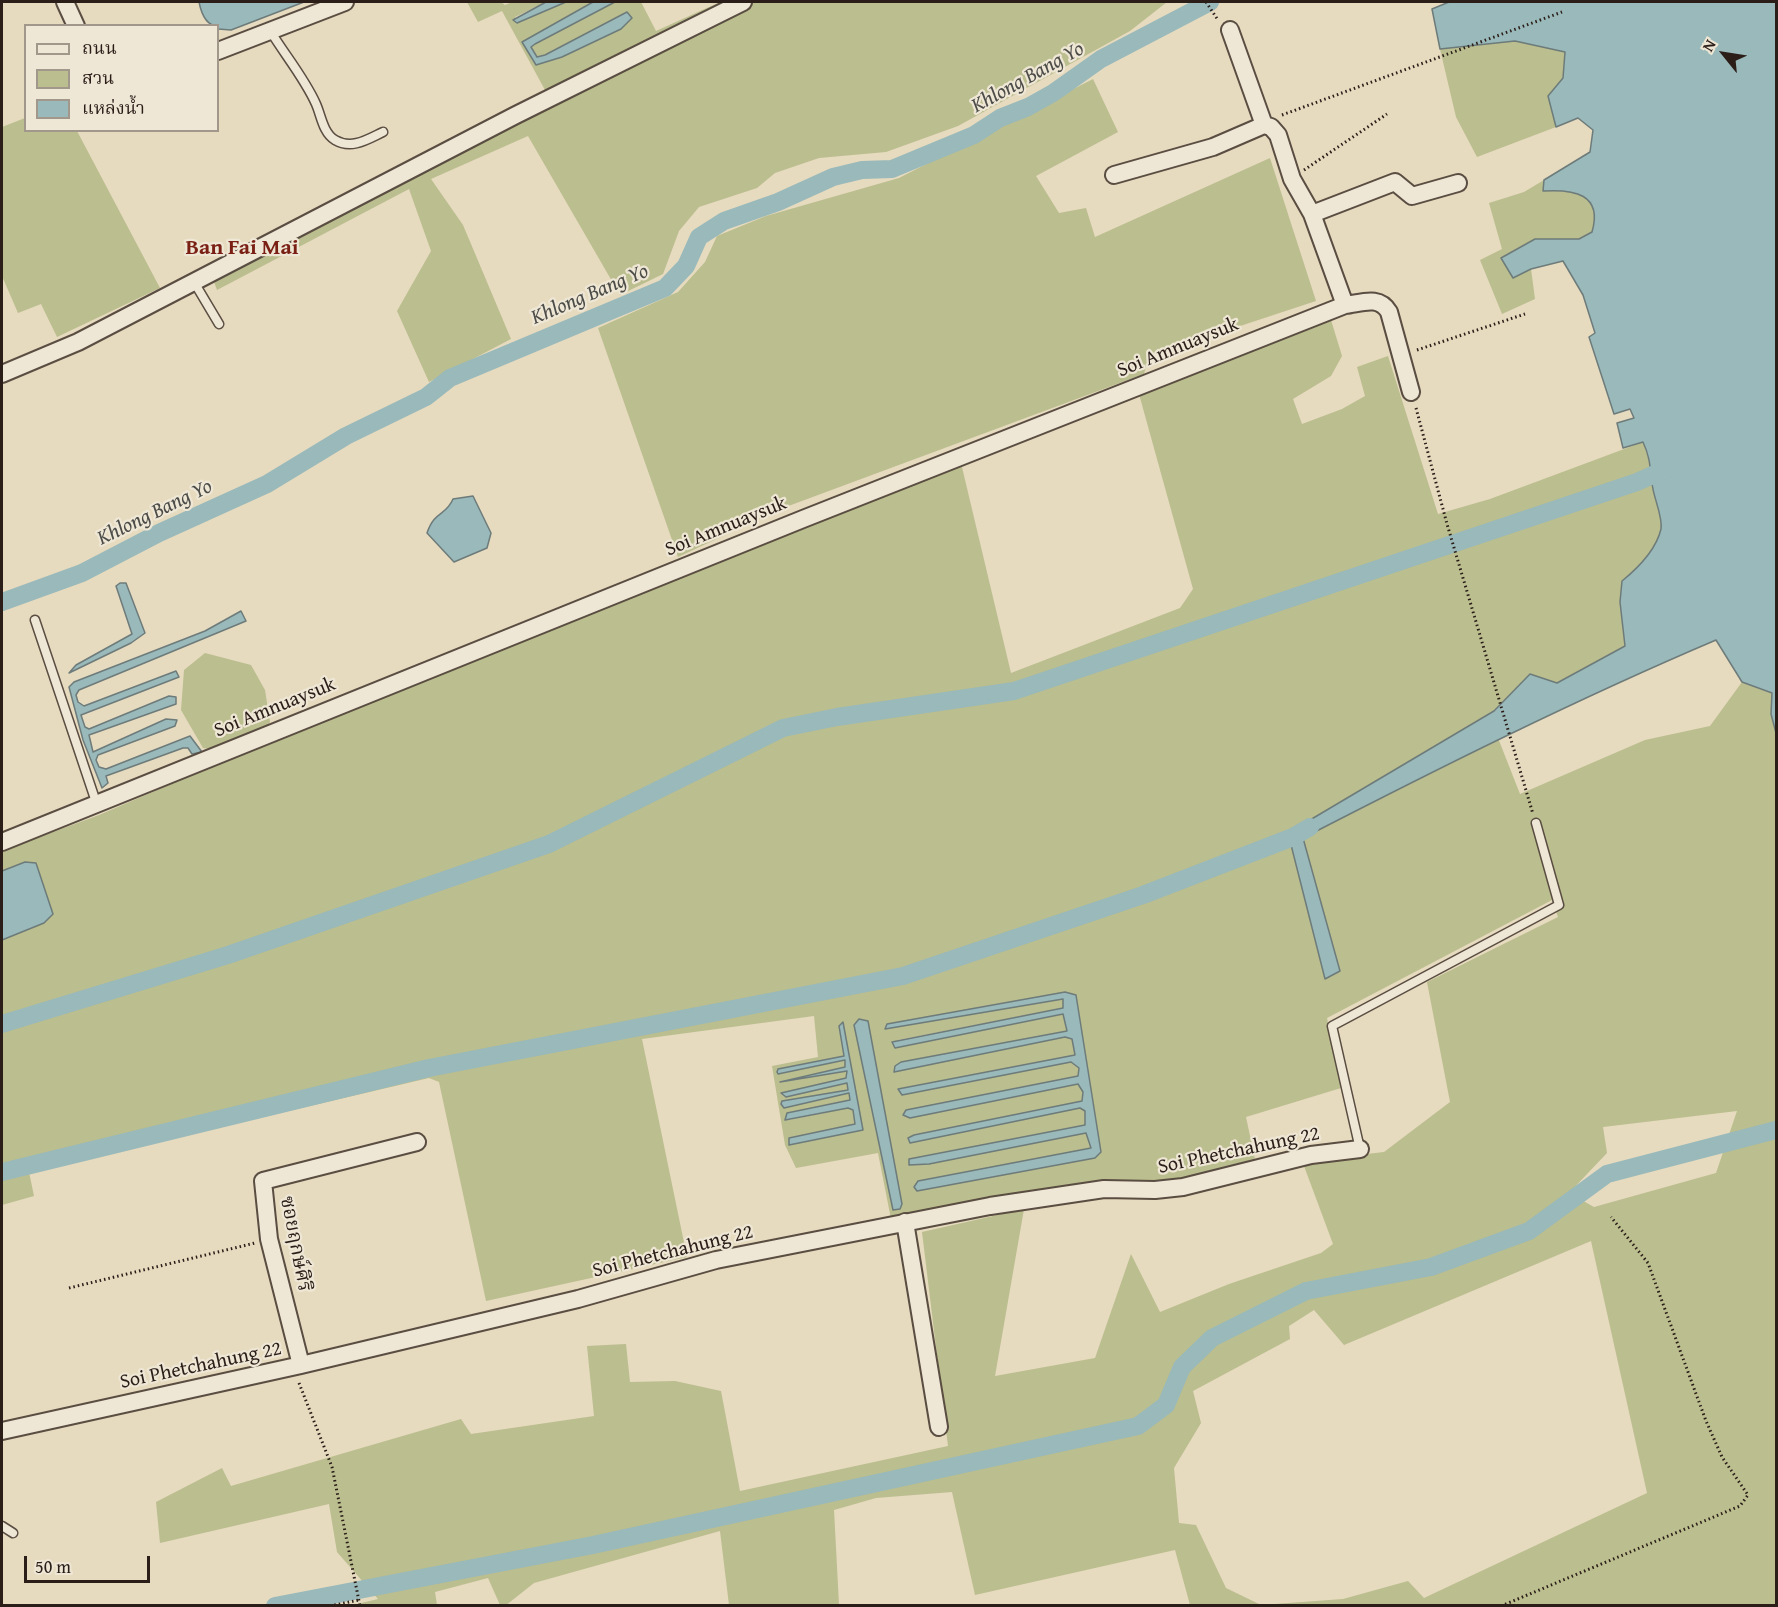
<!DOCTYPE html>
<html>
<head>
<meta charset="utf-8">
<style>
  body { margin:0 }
  #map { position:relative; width:1778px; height:1607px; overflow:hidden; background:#e6dabf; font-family:"Gentium Book Plus","Noto Serif Thai",serif }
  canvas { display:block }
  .frame { position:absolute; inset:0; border:3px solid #2b1e19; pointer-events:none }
  .legend { position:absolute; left:24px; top:24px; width:195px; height:108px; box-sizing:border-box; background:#efe7d5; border:2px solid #a1978a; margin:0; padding:8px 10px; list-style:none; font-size:18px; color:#2b1e19 }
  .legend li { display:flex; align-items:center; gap:12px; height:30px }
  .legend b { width:30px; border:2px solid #a1978a }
  .north { position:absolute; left:1694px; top:24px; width:60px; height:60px; -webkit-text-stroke:4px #efe7d5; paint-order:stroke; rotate:300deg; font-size:16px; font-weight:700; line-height:24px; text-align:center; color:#2b1e19 }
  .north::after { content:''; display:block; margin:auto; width:21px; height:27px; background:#2b1e19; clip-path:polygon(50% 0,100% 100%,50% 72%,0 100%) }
  .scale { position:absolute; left:24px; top:1556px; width:126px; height:27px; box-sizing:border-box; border:3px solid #2b1e19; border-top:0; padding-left:8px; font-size:18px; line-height:21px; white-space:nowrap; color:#2b1e19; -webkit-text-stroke:4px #efe7d5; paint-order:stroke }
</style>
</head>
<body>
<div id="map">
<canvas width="1778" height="1607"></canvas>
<div class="frame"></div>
<ul class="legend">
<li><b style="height:8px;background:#efe7d5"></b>ถนน</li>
<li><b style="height:16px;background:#bbbe8e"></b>สวน</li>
<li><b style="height:16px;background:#99b9ba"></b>แหล่งน้ำ</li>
</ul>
<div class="north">N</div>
<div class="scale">50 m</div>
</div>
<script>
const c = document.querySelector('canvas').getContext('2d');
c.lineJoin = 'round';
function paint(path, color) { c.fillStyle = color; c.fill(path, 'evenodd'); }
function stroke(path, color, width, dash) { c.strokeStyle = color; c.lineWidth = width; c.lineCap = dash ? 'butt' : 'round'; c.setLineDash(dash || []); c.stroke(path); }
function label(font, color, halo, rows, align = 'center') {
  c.font = font + ' "Gentium Book Plus","Noto Serif Thai",serif'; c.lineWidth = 4.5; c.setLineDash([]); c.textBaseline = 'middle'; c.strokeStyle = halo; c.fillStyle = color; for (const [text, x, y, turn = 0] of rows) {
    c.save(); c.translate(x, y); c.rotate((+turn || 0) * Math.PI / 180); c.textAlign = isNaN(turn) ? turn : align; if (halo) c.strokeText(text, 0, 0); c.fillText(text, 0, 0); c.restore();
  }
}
paint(new Path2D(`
  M467 2H501L505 5 512 2H546L515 17 517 23 566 2H593L522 42 536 65 562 57 627 12 545 55 537 57 531 46 535 44 615 2H641L656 31 720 2H1167L1130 31 958 126 886 152 819 158 775 173 757 188 699 207 679 231 663 274 620 295 528 136 431 179 463 225 511 339 429 382 397 311 431 251 409 189 217 290 209 268 545 90 502 11 478 22Z
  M1515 41 1565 52 1563 78 1548 96 1556 127 1477 157 1456 117 1440 49Z
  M1093 79 1118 132 1036 176 1059 213 1086 208 1095 237 1270 158 1316 301 1149 356 1144 374 783 508 678 557 598 328 678 292 705 262 717 236 766 216 899 178Z
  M25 118 26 130 77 131 160 288 57 337 41 304 18 313 2 276V127Z
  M1544 180 1543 191C1575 189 1603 194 1592 232L1579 239H1535L1513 278 1531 269 1535 299 1502 314 1480 260 1502 249 1489 203 1524 192Z
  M1331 320 1342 356 1331 376 1293 399 1302 424 1342 409 1365 396 1357 367 1388 356 1438 514 1490 499 1643 442C1649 457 1650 467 1652 483 1653 497 1663 516 1661 529 1656 550 1637 568 1622 581L1620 602 1625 646 1557 683 1529 675 1494 711 1288 833 1325 979 1340 971 1303 838 1498 738 1520 794 1645 740 1710 726 1742 682 1772 693 1771 714 1776 734V1605H1190L1175 1550 975 1595 952 1492 876 1498 834 1510 839 1605H729L720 1531 534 1583 505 1606 500 1605 488 1578 435 1592 437 1605H353L378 1599 337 1552 329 1504 160 1543 156 1502 222 1468 231 1486 461 1419 471 1434 594 1416 587 1346 626 1344 630 1382 675 1381 721 1391 740 1491 948 1446 922 1232 1024 1209 995 1376 1095 1358 1131 1254 1160 1312 1229 1284 1321 1253 1333 1244 1304 1166 1341 1157 1384 1152 1450 1102 1427 982 1558 917 1552 900 1327 1018 1341 1088 1246 1117 1256 1164 1153 1183 891 1219 878 1153 796 1168 785 1145 772 1066 818 1057 814 1016 642 1039 687 1257 486 1301 439 1082 429 1078 29 1172 34 1196 2 1205V940L44 923 25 863 2 871V851L99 815 225 761 961 463 1011 673 1180 608 1193 589 1139 394ZM1076 995 1101 1152 1095 1158 917 1191 918 1181 1092 1148 1086 1133 929 1164 910 1165 909 1159 1086 1125 1085 1111 1080 1108 910 1143 908 1138 914 1135 1082 1101 1083 1092 1079 1084 910 1118 904 1115 1079 1076V1067L1071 1062 902 1095 899 1089 1075 1055 1072 1039 1065 1037 894 1072 902 1062 1067 1031 1064 1014 895 1048 898 1040 1063 1008 1064 999 1057 998ZM855 1025 902 1204 900 1209 893 1210ZM839 1027 863 1130 789 1138 855 1124 853 1110 848 1108 789 1120 787 1113 850 1100 849 1093 784 1108 783 1101 849 1090 848 1083 786 1097 782 1093 846 1078 847 1071 795 1079 845 1067 846 1060 779 1074 778 1069 844 1056ZM1737 1111 1716 1173 1594 1207 1569 1193 1607 1153 1603 1127ZM1591 1241 1647 1493 1424 1598 1408 1581 1343 1599 1261 1605 1226 1588 1196 1525 1179 1523 1174 1468 1201 1423 1193 1391 1290 1339 1289 1326 1314 1310 1344 1345Z
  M205 653 251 665 265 690 270 722C259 738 222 752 203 748L181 710 184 670Z`), '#bbbe8e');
const water = new Path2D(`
  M199 2H304L231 30 218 29V26C205 26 201 12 199 2Z
  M546 2H566L517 23 513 20Z
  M593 2H615L535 44 531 47 537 57 545 55 627 12 632 18 621 29 562 57 536 65 522 42Z
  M1449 2H1776V733L1771 714 1772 693 1742 682 1716 640C1575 700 1439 768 1303 838L1340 971 1325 979 1288 833 1494 711 1530 674 1557 683 1625 646 1620 602 1622 581C1638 568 1656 550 1661 529 1663 516 1653 497 1652 483 1650 467 1650 457 1643 442L1623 448 1617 423 1634 418 1630 409 1614 414 1589 337 1595 333 1583 295 1563 261 1531 269 1513 278 1501 258 1535 239H1579L1592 232C1603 194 1574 189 1543 191L1544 180 1590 152 1593 130 1578 118 1556 127 1548 96 1563 78 1565 52 1515 41 1440 49 1432 9Z
  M473 496 491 533 487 548 454 562 427 533C435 510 446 516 453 499Z
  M120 583H126L145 633 131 643 69 673 76 665 132 634 116 586Z
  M241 611 246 621 79 690 76 695 78 702 84 706 176 671 179 677 81 715 85 727 89 729 169 696 176 697V704L89 735 93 752 166 719 177 720 175 726 98 755 96 760 99 767 106 769 190 736 202 752 192 754 188 748H183L106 776 108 783 102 788 83 740 69 687 74 682 205 631Z
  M25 862 36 863 53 914 44 923 2 940V871Z
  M1065 992 1076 995 1101 1152 1095 1158 917 1191 914 1187 918 1181 1091 1148 1086 1133 929 1164 909 1165V1159L1085 1125V1111L1080 1108 910 1143 908 1138 914 1135 1082 1101 1083 1092 1078 1084 910 1118 903 1115 906 1110 1078 1076 1079 1068 1071 1062 902 1095 898 1089 1075 1055 1072 1039 1065 1037 894 1072 895 1066 901 1062 1067 1031 1063 1014 895 1048 892 1042 1063 1008V999L885 1029 887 1024Z
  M859 1019 868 1021 902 1204 900 1209 893 1210 854 1025Z
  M843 1022 863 1130 789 1145V1138L855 1124 853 1110 848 1108 785 1120 787 1113 850 1100 849 1093 784 1108 781 1104 782 1101 848 1090 847 1083 786 1097 781 1093 846 1078 847 1071 780 1082 845 1067V1060L778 1074 777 1072 778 1069 844 1056 839 1026Z`);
paint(water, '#99b9ba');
stroke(water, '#6d7b7a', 1.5);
stroke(new Path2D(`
  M2 602 82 573 159 533 267 484 346 436 426 397 450 378 665 288 686 266 699 237 724 221 778 202 833 177 862 170 892 169 974 135 1000 118 1028 107 1053 93 1101 59 1210 2
  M2 1024 228 955 549 844 783 728 837 717 1014 691 1637 482 1673 466
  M2 1172 429 1068 903 976 1143 895 1293 837 1310 827
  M275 1606 593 1545 1138 1426 1166 1405 1182 1367 1212 1338 1306 1291 1431 1267 1529 1231 1607 1174 1776 1130`), '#99b9ba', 18);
const lane = new Path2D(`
  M271 32C285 55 305 79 316 104 321 115 323 133 335 140 352 150 368 139 383 132
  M194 282 219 324
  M35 620 96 802
  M1360 1149 1332 1026 1559 905 1536 823
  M2 1526 13 1533`);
const street = new Path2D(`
  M65 2 76 26
  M1230 30 1264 125
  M218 51 345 2
  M1114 175 1213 147 1264 125 1271 127 1278 135 1292 179 1312 214 1345 305
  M1312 214 1395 182 1412 196 1458 183
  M2 374 78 342 516 115 743 2
  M2 842 803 519 1345 305C1362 303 1379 295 1389 312L1411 392
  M905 1222 939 1427
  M301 1365 269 1239 263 1181 417 1142
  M2 1431 301 1365 578 1299 716 1260 990 1206 1104 1189 1155 1190 1183 1187 1311 1155 1360 1149`);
stroke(lane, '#5a4d42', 11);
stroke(street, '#5a4d42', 20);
stroke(new Path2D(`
  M1206 2 1218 20
  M1282 115 1562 12
  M1304 170 1387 114
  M1417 350 1525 314
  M1416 408 1447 524 1533 814
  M69 1288 255 1243
  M299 1383 332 1467 360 1606
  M330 1606 359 1600
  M1501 1606 1740 1506 1748 1495 1722 1457 1706 1421 1648 1263 1611 1217`), '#2b1e19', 3, [1.5, 3]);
stroke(lane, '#efe7d5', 8);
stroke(street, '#efe7d5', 16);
label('20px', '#2b1e19', '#efe7d5', [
  ["Soi Amnuaysuk",1178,348,-22],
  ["Soi Amnuaysuk",726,527,-22],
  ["Soi Amnuaysuk",275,708,-22],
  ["Soi Phetchahung 22",1239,1151,-12],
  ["ซอยฤกษ์ศิริ",295,1244,79],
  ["Soi Phetchahung 22",673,1252,-14],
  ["Soi Phetchahung 22",201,1366,-12]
]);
label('italic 21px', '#4c4c49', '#efe7d5', [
  ["Khlong Bang Yo",1028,78,-29],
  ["Khlong Bang Yo",590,295,-23],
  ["Khlong Bang Yo",155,513,-26]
]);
label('bold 22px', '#7a1f14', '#efe7d5', [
  ["Ban Fai Mai",242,248]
]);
</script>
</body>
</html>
